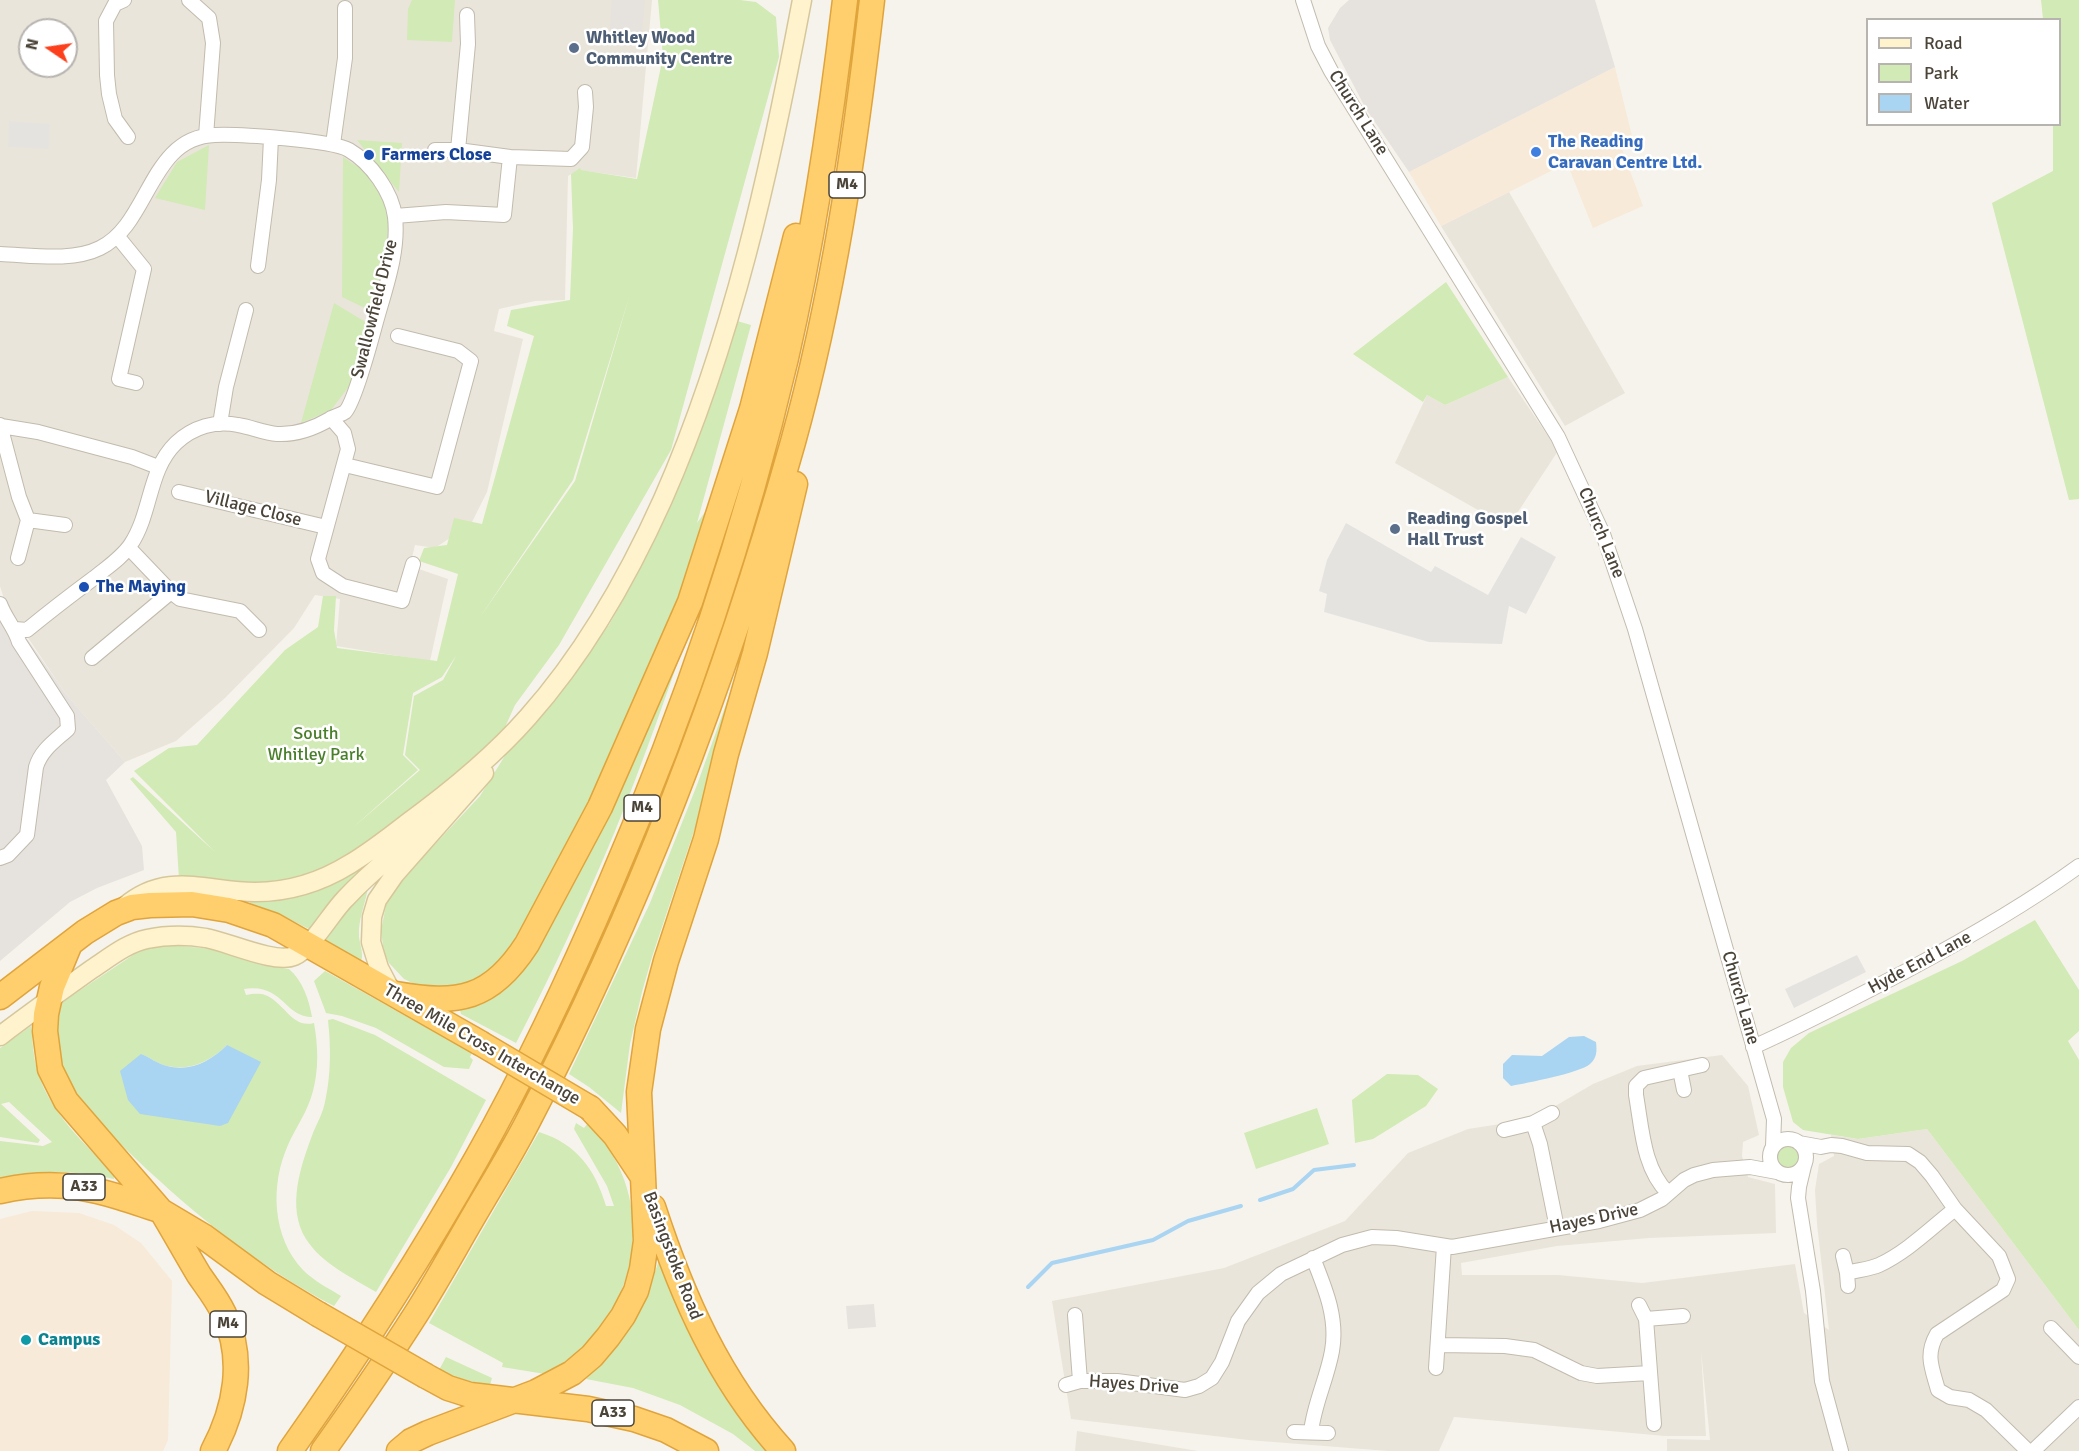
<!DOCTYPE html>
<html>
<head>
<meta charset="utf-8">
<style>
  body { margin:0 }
  #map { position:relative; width:2079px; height:1451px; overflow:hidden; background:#f6f3ec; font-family:Signika,sans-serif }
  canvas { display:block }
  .legend { position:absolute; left:1866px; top:18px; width:195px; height:108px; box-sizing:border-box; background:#fff; border:2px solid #b7b4b0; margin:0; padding:8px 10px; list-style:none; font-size:18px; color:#4b4439 }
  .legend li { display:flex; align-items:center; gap:12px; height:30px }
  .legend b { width:30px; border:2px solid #b7b4b0 }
  .north { position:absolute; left:18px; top:18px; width:60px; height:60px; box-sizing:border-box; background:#fff; border:2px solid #b7b4b0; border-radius:50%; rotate:283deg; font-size:16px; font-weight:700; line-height:24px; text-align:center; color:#4b4439 }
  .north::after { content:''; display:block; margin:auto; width:21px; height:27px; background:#fc3f1d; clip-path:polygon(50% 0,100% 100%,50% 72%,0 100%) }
</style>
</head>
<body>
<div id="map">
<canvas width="2079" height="1451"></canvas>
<ul class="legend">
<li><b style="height:8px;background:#fff3cd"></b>Road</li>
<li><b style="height:16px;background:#d2eab5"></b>Park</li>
<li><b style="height:16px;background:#a9d4f2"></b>Water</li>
</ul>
<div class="north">N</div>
</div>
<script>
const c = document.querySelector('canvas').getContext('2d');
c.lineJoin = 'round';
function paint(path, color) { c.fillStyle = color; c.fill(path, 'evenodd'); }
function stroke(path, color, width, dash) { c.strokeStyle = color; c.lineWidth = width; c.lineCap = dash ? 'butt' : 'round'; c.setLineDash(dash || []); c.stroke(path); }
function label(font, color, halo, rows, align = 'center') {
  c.font = font + ' Signika,sans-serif'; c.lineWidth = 5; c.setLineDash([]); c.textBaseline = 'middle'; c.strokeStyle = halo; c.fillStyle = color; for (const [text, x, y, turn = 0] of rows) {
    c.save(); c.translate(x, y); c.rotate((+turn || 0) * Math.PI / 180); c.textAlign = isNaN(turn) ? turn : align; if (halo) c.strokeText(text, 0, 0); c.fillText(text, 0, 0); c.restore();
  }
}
paint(new Path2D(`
  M0 0H652L636 178 578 170 568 176 565 300 535 301 499 309 494 331 523 339 487 492 471 524 435 548 415 545 410 566 448 579 430 661 336 646 340 599 315 595 294 628 225 698 176 741 125 762 65 693 6 605 0 586ZM30 30H66V66H30Z
  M1509 192 1625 393 1565 426 1441 226Z
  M1508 377 1558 451 1508 527 1395 463 1427 395 1445 405Z
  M1722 1055 1748 1086 1759 1135 1743 1142 1742 1156 1748 1177 1775 1184 1776 1233 1649 1238 1557 1246 1461 1263 1462 1275H1558L1642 1283 1795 1264 1804 1313 1829 1330 1817 1224 1815 1190 1819 1164 1834 1156 1831 1135 1858 1139 1927 1129 2079 1330V1451H1667V1439L1710 1440 1701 1351 1706 1436H1665L1454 1417 1439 1451H1388L1248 1440 1071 1419 1052 1301 1224 1268 1345 1221 1408 1153 1468 1129 1533 1119 1593 1084 1637 1066Z
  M1077 1431 1198 1451H1075Z`), '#eae5da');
paint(new Path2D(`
  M1615 67 1632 136 1619 141 1643 206 1593 228 1567 163 1441 226 1409 172Z
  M32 1211 79 1213 114 1225 141 1243 172 1281 168 1440 163 1451H0V1219Z`), '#f7ead8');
paint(new Path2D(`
  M612 0H645L642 33 610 30Z
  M1349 0H1595L1615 67 1409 172 1366 109 1330 40 1328 28 1340 8Z
  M0 618 28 640 65 693 125 762 106 780 142 846 144 870 97 888 70 902 0 961Z
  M874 1304 876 1327 848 1329 846 1306Z`), '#e6e2dd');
paint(new Path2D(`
  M412 0H455L452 42 407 40 408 9Z
  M658 0H740L756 2 776 17 779 57 671 450 559 645 515 705 502 734 470 767 360 852 284 887 179 879 176 832 130 779 133 777 215 852 134 771 169 748 197 745 285 650 318 627 323 596H336L334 630 337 648 437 661 458 574 419 561 424 548 447 545 454 518 482 524 534 336 507 326 511 310 570 300 573 229 571 174 580 168 581 170 637 179 663 57ZM630 294 575 481 478 620 573 480ZM456 656 443 680 414 696 405 755 420 770 350 830 418 770 403 755 413 693 442 677Z
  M2041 0H2079V499L2069 500 1992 203 2053 171V125L2060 124V20L2043 19Z
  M357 140 402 143 399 192Z
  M209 145 205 210 155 198 177 162Z
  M343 157 373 177 389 216 386 253 371 311 342 297Z
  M1446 282 1508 377 1445 405 1427 395 1423 402 1353 354Z
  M334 303 367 323 350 385 331 410 301 423Z
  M737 321 751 325 697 523 716 497 679 607 554 881 502 966 462 989 419 986 404 979 389 963 384 953 381 931 386 905 392 893 424 856 480 796 506 754 557 694 609 625 645 558 684 468Z
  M692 621C668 691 643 762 615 831 585 903 552 973 516 1043L461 1014 460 1010 491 996Z
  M744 654 703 804 652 957 642 992 630 1044 621 1113 589 1087 569 1074 650 903 697 785Z
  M389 846 311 930 281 915 250 903V901H266Z
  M368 888C365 905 358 919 359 937 360 945 364 955 361 961L324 939 340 916Z
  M2035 920 2079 990V1031L2068 1041 2079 1060V1330L1927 1129 1858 1139 1803 1130 1793 1122 1783 1087V1062L1791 1048 1809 1033 1962 961Z
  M169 945 213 949 262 965 289 969C303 981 309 1000 312 1017 284 1017 283 983 244 989L246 995C252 994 259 993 265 995 284 1002 292 1029 314 1023 318 1046 319 1068 313 1091 308 1111 296 1127 288 1145 270 1185 272 1237 303 1270 314 1281 328 1288 341 1296L334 1306C261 1268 196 1216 136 1159 118 1141 97 1123 82 1103 62 1077 48 1035 61 1003L136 953 149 947ZM227 1045 220 1126 141 1054C149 1057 158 1064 167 1066 191 1071 211 1061 227 1045Z
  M325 971 472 1053 470 1057 473 1060 469 1069 444 1067 376 1028 342 1016 326 1013 314 981Z
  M333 1019 375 1035 486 1100 451 1167 376 1292C351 1277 322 1264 306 1239 286 1207 301 1165 313 1133 317 1123 323 1113 325 1102 331 1075 331 1047 328 1020Z
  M31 1026C33 1042 33 1058 38 1073 51 1114 85 1144 114 1174V1179C75 1170 39 1170 0 1178V1141L43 1146 52 1142 9 1102 1 1104 40 1140 38 1143 0 1137V1048Z
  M1387 1074 1418 1075 1438 1089 1426 1106 1373 1139 1355 1143 1352 1100Z
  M1317 1108 1329 1144 1256 1169 1244 1133Z
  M576 1123 584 1128 588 1123C665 1201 639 1325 545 1374L502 1367 503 1363 429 1323 539 1132C577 1144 595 1169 606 1206H614L607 1186 574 1129Z
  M1777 1157a11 11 0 1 1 22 0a11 11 0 1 1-22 0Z
  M659 1260 771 1451H755L733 1434 680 1405 633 1388 586 1379 615 1349 629 1328 649 1290Z
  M446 1357 492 1378 490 1385 463 1380 439 1370Z`), '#d2eab5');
paint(new Path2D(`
  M9 121 50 124 49 149 8 147Z
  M1346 523 1431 572 1435 566 1488 595 1521 537 1556 557 1526 614 1509 606 1502 644 1429 642 1324 612 1327 594 1319 591 1327 560Z
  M1857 955 1866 972 1794 1008 1785 989Z`), '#e5e3e0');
paint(new Path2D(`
  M1584 1036 1596 1042C1597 1051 1597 1058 1590 1064 1580 1073 1526 1083 1511 1086L1503 1078V1064L1512 1055 1542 1056 1569 1037Z
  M227 1045 261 1062 228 1123 220 1126 140 1114 128 1100 120 1071 141 1054C149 1057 158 1064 167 1066 191 1072 211 1061 227 1045Z`), '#a9d4f2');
stroke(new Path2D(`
  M1260 1200 1293 1189 1314 1170 1354 1165
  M1028 1287 1052 1263 1153 1240 1188 1221 1241 1206`), '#a9d4f2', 4);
const street = new Path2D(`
  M124 0 115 4 106 21 107 75 109 94 115 119 128 137
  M189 0 209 18 213 43 206 136
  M1303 0 1318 46 1331 71 1558 437 1603 534 1635 629 1774 1119 1773 1146
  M333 144 345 58V8
  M458 150 468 44 467 15
  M510 157 571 159 582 147 586 107 585 92
  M395 216 446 212 504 215 510 157 458 150H435
  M118 237 144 269 119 379 136 383
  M0 254C31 255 72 262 100 248 150 224 149 137 215 135 238 134 332 140 349 150 371 163 392 192 395 217 399 252 385 289 376 322 372 337 354 404 345 412 341 415 334 416 330 419 313 429 296 435 277 434 264 433 251 427 238 425 216 420 193 427 176 443 148 470 152 512 131 544 122 558 106 568 94 578 71 595 49 612 27 630L15 629
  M258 266 269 180 271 138
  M331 418 344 433 348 449 318 559 323 573 343 586 402 601 413 564
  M220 424 226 387 246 310
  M0 425 19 497 28 520 18 558
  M1 426 38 432 132 457 158 467
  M345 465 437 487 471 361 458 351 398 336
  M179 492 326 527
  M28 520 65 525
  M129 548 171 592
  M0 604C5 618 15 628 19 642L67 716 68 729C55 741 41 750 36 767L27 835 8 855 0 858
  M92 658 171 592 180 599 240 611 259 630
  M1753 1047C1805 1024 1856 997 1906 971 1966 939 2024 906 2079 866
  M1680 1070 1684 1090
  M1533 1123 1540 1144 1557 1228
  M1504 1130 1533 1123 1552 1113
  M1770 1157a18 18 0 1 1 36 0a18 18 0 1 1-36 0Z
  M1799 1143 1821 1147 1831 1145 1842 1146 1867 1153 1908 1154 1920 1162 1932 1176 1955 1209 1999 1256 2008 1279 2003 1290 1937 1334C1925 1355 1932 1368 1938 1390L1950 1397 1969 1400 1986 1410 2028 1451
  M1804 1166 1799 1187 1798 1198 1813 1291 1822 1381 1841 1451
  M1668 1193C1643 1168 1642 1129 1636 1095V1086L1644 1078 1702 1065
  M1843 1256 1847 1273 1848 1286
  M1847 1273C1858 1270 1870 1269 1879 1265 1907 1252 1931 1228 1955 1209
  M1639 1305 1646 1319 1683 1316
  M1075 1315 1080 1381
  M1646 1319 1654 1424
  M2051 1328 2079 1357
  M1439 1345 1505 1346 1534 1350 1581 1373 1597 1376 1650 1373
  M1436 1368 1444 1246
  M1066 1385 1080 1381H1117L1185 1390 1199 1386 1212 1378 1222 1362 1238 1321 1258 1293 1281 1274 1342 1245 1372 1237 1396 1238 1452 1247 1599 1221 1640 1210 1662 1199 1684 1180 1694 1175 1713 1170 1750 1167 1777 1172
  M1294 1432 1328 1433
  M1311 1432C1314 1404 1327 1379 1332 1351 1338 1318 1325 1288 1313 1258
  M2033 1451 2079 1407`);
const secondary = new Path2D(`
  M124 907C167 870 207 892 255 892 290 892 321 882 350 864 370 852 388 838 406 824 450 792 492 758 528 717 585 653 628 577 663 499 733 340 770 170 802 0
  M391 991 379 968 371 942 372 917 377 900 395 874 484 773
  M0 1036C30 1013 61 991 92 969 109 958 127 943 147 939 166 935 187 935 206 938 228 942 275 964 294 956 311 949 331 913 345 899 375 867 410 840 446 815`);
const highway = new Path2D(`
  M69 946 52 987 46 1014 45 1031 50 1069 66 1101 161 1211 203 1236 267 1283 318 1314
  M396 994C458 1005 491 1000 527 944L600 807 690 602 752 409 796 236
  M0 997 85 932 116 913 132 907 150 905 192 904 229 910 273 925 480 1043
  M590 1108 615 1135 641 1174
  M0 1191C63 1177 100 1190 159 1210
  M653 1207C682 1296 719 1381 783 1451
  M164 1215C176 1235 187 1255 199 1275 208 1288 217 1299 224 1314 245 1359 236 1408 213 1451
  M426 1376 448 1388 470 1395 588 1409 634 1419 666 1430 706 1451
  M290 1451C357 1356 420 1259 477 1158 527 1069 571 976 611 882 684 713 744 537 786 358 813 240 831 120 845 0
  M323 1451C355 1406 386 1361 416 1314 437 1281 456 1246 476 1212 493 1183 511 1154 527 1123 640 907 727 676 793 442 833 298 855 148 872 0
  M399 1451 411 1441 428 1433 536 1392 572 1373 592 1356 608 1337 623 1316 636 1291 642 1269 646 1241 639 1092 648 1029 666 961 706 839 726 754 755 653 795 484`);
stroke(street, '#c2bbae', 16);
stroke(secondary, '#d6c79b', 21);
stroke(highway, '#e0a43c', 27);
stroke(street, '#fff', 14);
stroke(secondary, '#fff3cd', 18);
stroke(highway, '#ffcf6e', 24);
const highwayBridge = new Path2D(`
  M480 1043 590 1108
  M318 1314 426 1376`);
stroke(highwayBridge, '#e0a43c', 27, []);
stroke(highwayBridge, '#ffcf6e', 24);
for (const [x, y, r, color] of [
  [574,48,6,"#5c6f8a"],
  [1536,152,6,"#3f7fe0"],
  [369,155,6,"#1a4fb4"],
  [1395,529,6,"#5c6f8a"],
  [84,587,6,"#1a4fb4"],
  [26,1340,6,"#0f9aa8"]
]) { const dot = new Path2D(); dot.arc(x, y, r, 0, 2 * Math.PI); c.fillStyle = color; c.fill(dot); stroke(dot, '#fff', 2); }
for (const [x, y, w] of [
  [847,185,36],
  [642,808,36],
  [84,1187,42],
  [228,1324,36],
  [613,1413,42]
]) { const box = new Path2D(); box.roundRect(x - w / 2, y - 13, w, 26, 4.5); c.fillStyle = '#fff'; c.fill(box); stroke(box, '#4b4439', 1.5); }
label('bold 16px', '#4b4439', null, [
  ["M4",847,185],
  ["M4",642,808],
  ["A33",84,1187],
  ["M4",228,1324],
  ["A33",613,1413]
]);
label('bold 18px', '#4e5e75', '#fff', [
  ["Whitley Wood",586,38],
  ["Community Centre",586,59],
  ["Reading Gospel",1407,519],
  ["Hall Trust",1407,540]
], 'left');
label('18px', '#4b4439', '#fff', [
  ["Church Lane",1358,113,58],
  ["Swallowfield Drive",375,309,-76],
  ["Village Close",253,509,14],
  ["Church Lane",1601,533,68],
  ["Hyde End Lane",1920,963,-28],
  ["Church Lane",1740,998,74],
  ["Three Mile Cross Interchange",482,1045,30],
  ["Hayes Drive",1594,1219,-12],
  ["Basingstoke Road",672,1256,69],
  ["Hayes Drive",1134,1385,4]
]);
label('bold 18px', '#366cbe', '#fff', [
  ["The Reading",1548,142],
  ["Caravan Centre Ltd.",1548,163]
], 'left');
label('bold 18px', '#164399', '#fff', [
  ["Farmers Close",381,155],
  ["The Maying",96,587]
], 'left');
label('18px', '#4a7f2a', '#fff', [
  ["South",316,734],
  ["Whitley Park",316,755]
]);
label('bold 18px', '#0d838f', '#fff', [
  ["Campus",38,1340]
], 'left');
</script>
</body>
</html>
